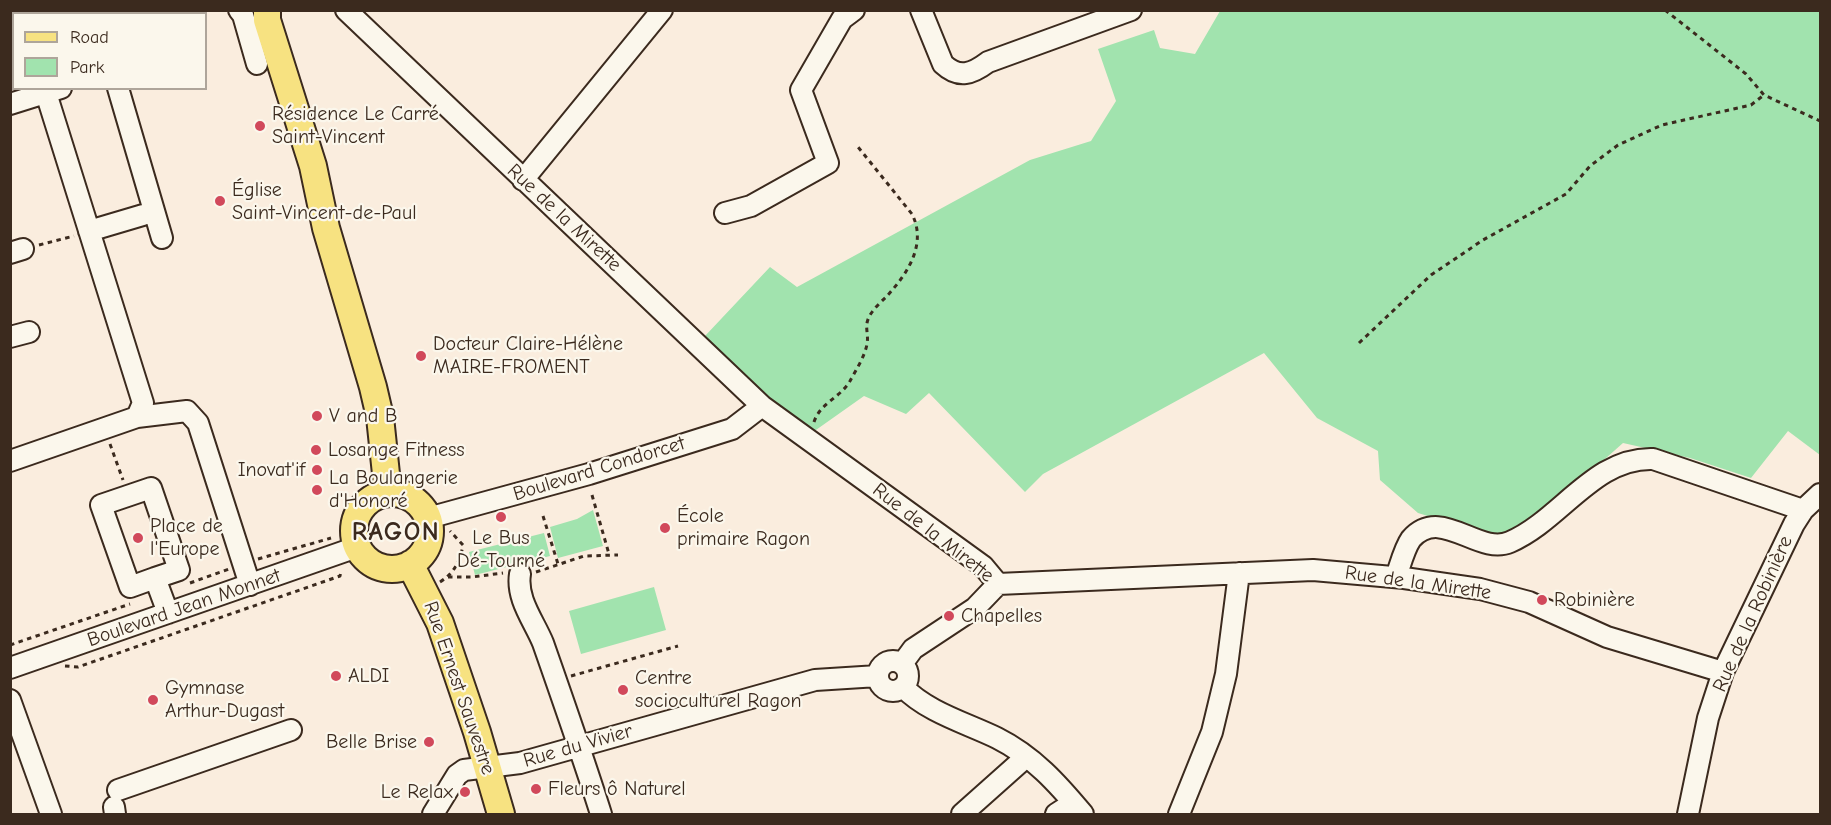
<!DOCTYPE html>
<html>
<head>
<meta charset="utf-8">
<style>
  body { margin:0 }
  #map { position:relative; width:1831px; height:825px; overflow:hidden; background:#faedde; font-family:"Comic Neue",sans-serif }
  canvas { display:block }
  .frame { position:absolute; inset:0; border:12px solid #3b2a1e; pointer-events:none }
  .legend { position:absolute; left:12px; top:12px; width:195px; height:78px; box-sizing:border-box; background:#fbf7ec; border:2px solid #aea59a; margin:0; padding:8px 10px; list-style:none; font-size:18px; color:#3b2a1e }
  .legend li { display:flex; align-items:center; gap:12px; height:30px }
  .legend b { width:30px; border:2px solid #aea59a }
</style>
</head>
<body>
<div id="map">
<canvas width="1831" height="825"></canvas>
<div class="frame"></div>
<ul class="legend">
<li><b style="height:8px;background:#f7e281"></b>Road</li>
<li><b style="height:16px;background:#a1e3ae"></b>Park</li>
</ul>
</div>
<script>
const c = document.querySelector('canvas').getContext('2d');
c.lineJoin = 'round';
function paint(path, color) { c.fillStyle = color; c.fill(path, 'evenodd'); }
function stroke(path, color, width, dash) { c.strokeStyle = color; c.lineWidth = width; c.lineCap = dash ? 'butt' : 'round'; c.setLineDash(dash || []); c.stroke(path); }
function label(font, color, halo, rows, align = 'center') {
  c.font = font + ' "Comic Neue",sans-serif'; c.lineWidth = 4.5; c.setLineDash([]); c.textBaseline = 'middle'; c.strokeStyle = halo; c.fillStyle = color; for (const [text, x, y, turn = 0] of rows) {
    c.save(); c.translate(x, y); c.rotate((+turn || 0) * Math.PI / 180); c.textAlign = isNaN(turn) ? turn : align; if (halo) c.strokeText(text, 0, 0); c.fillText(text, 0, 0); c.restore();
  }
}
paint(new Path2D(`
  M1220 11H1820V455L1788 431 1751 478 1690 458 1623 443 1544 513 1514 531 1492 536 1418 513 1380 480 1378 451 1317 418 1264 353 1043 474 1025 492 929 393 906 414 864 396 806 437 705 336 770 267 797 287 1030 160 1091 141 1116 101 1098 49 1154 30 1160 48 1195 54Z
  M593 510 603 546 558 558 550 527 577 519Z
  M544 533 550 556 475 575 469 552Z
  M654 587 666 630 581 654 569 611Z`), '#a1e3ae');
const minor = new Path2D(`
  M239 10 243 15 257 64
  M346 10 762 406 983 566 998 584 1313 570 1404 578 1480 589 1529 602 1607 637 1723 672
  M921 10 943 64C959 79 972 74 988 62L1131 10
  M100 14V10
  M118 88 162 238
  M46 93 143 403 137 417
  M10 104 61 88
  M523 180 662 10
  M725 213 751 206 828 163 801 90 842 19 854 10
  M89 231 143 215
  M10 253 23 249
  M10 337 29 332
  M10 461 137 417 187 411 198 423 250 585
  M428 518 589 474 732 429 762 406
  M520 574C516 599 534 621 543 643 563 700 583 757 601 814
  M1396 577C1400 566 1404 549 1411 539 1441 505 1478 556 1510 542 1561 520 1594 457 1653 459L1803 510
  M155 578 179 570 151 488 101 505 130 587 155 578 168 613
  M878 676a15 15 0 1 1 30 0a15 15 0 1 1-30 0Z
  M902 664 913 649 975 608 998 584
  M10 668 357 547
  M903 687C927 712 966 723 997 738 1033 756 1058 784 1083 814
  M10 700 51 814
  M118 790 291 730
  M114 807 115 814
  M433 814 457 775 464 770 520 763 815 680 878 676
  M962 814 1026 757
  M1056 814 1073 803
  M1179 814 1212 732 1226 674 1239 573
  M1688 814 1708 718 1723 672 1794 524 1803 510 1820 494`);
const major = new Path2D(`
  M267 10V20L313 166 326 228 373 387 380 417 388 493
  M354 531a38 38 0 1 1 76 0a38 38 0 1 1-76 0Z
  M410 564 440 623 477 732 501 814`);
stroke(minor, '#3b2a1e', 24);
stroke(major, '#3b2a1e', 30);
stroke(new Path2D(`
  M1665 10 1746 74 1764 95 1820 121
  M39 245 74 236
  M1359 343 1431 275 1483 240 1566 194 1590 166 1618 145 1662 125 1751 105 1764 95
  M814 422C820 403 840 398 850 381 856 370 865 356 867 344 869 334 864 327 869 317 873 309 881 302 887 296 908 273 927 244 912 214L858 147
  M110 444 123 480
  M592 495 609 554
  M543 516 558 564
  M258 559 331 538
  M536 572 584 556 618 555
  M448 577H472L503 573
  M440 582C454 573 460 562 463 545L450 531
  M190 583 229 569
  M10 645 130 604
  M65 666 78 667 340 576 341 571
  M571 676 678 646`), '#3b2a1e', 3, [4.5, 4.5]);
stroke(minor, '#fbf7ec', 20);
stroke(major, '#f7e281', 26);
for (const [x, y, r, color] of [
  [260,126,6,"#d1495b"],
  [220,201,6,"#d1495b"],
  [421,356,6,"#d1495b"],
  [317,416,6,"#d1495b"],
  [316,450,6,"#d1495b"],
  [317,470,6,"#d1495b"],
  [317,490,6,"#d1495b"],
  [501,517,6,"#d1495b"],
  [665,528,6,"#d1495b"],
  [138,538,6,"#d1495b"],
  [1542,600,6,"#d1495b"],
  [949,616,6,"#d1495b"],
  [336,676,6,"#d1495b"],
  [623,690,6,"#d1495b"],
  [153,700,6,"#d1495b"],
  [429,742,6,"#d1495b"],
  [536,789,6,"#d1495b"],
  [465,792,6,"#d1495b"]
]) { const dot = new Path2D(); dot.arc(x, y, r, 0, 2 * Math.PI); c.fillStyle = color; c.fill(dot); stroke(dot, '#fbf7ec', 2); }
label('20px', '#3b2a1e', '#fbf7ec', [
  ["Résidence Le Carré",272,114],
  ["Saint-Vincent",272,137],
  ["Église",232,190],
  ["Saint-Vincent-de-Paul",232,213],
  ["Docteur Claire-Hélène",433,344],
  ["MAIRE-FROMENT",433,367],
  ["V and B",329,416],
  ["Losange Fitness",328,450],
  ["Inovat'if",305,470,"right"],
  ["La Boulangerie",329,478],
  ["d'Honoré",329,501],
  ["École",677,516],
  ["primaire Ragon",677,539],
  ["Place de",150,526],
  ["l'Europe",150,549],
  ["Le Bus",501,538,"center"],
  ["Dé-Tourné",501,561,"center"],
  ["Robinière",1554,600],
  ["Chapelles",961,616],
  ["ALDI",348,676],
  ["Centre",635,678],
  ["socioculturel Ragon",635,701],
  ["Gymnase",165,688],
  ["Arthur-Dugast",165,711],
  ["Belle Brise",417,742,"right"],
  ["Fleurs ô Naturel",548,789],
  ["Le Relax",453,792,"right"]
], 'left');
label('20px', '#3b2a1e', '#fbf7ec', [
  ["Rue de la Mirette",564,218,43],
  ["Boulevard Condorcet",599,469,-17],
  ["Rue de la Mirette",933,533,38],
  ["Rue de la Mirette",1418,583,8],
  ["Boulevard Jean Monnet",184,608,-19],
  ["Rue de la Robinière",1753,614,-66],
  ["Rue Ernest Sauvestre",459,688,71],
  ["Rue du Vivier",578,746,-16]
]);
c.letterSpacing = '1.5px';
label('bold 26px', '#3b2a1e', '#fbf7ec', [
  ["RAGON",396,533]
]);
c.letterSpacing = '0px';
</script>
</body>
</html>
